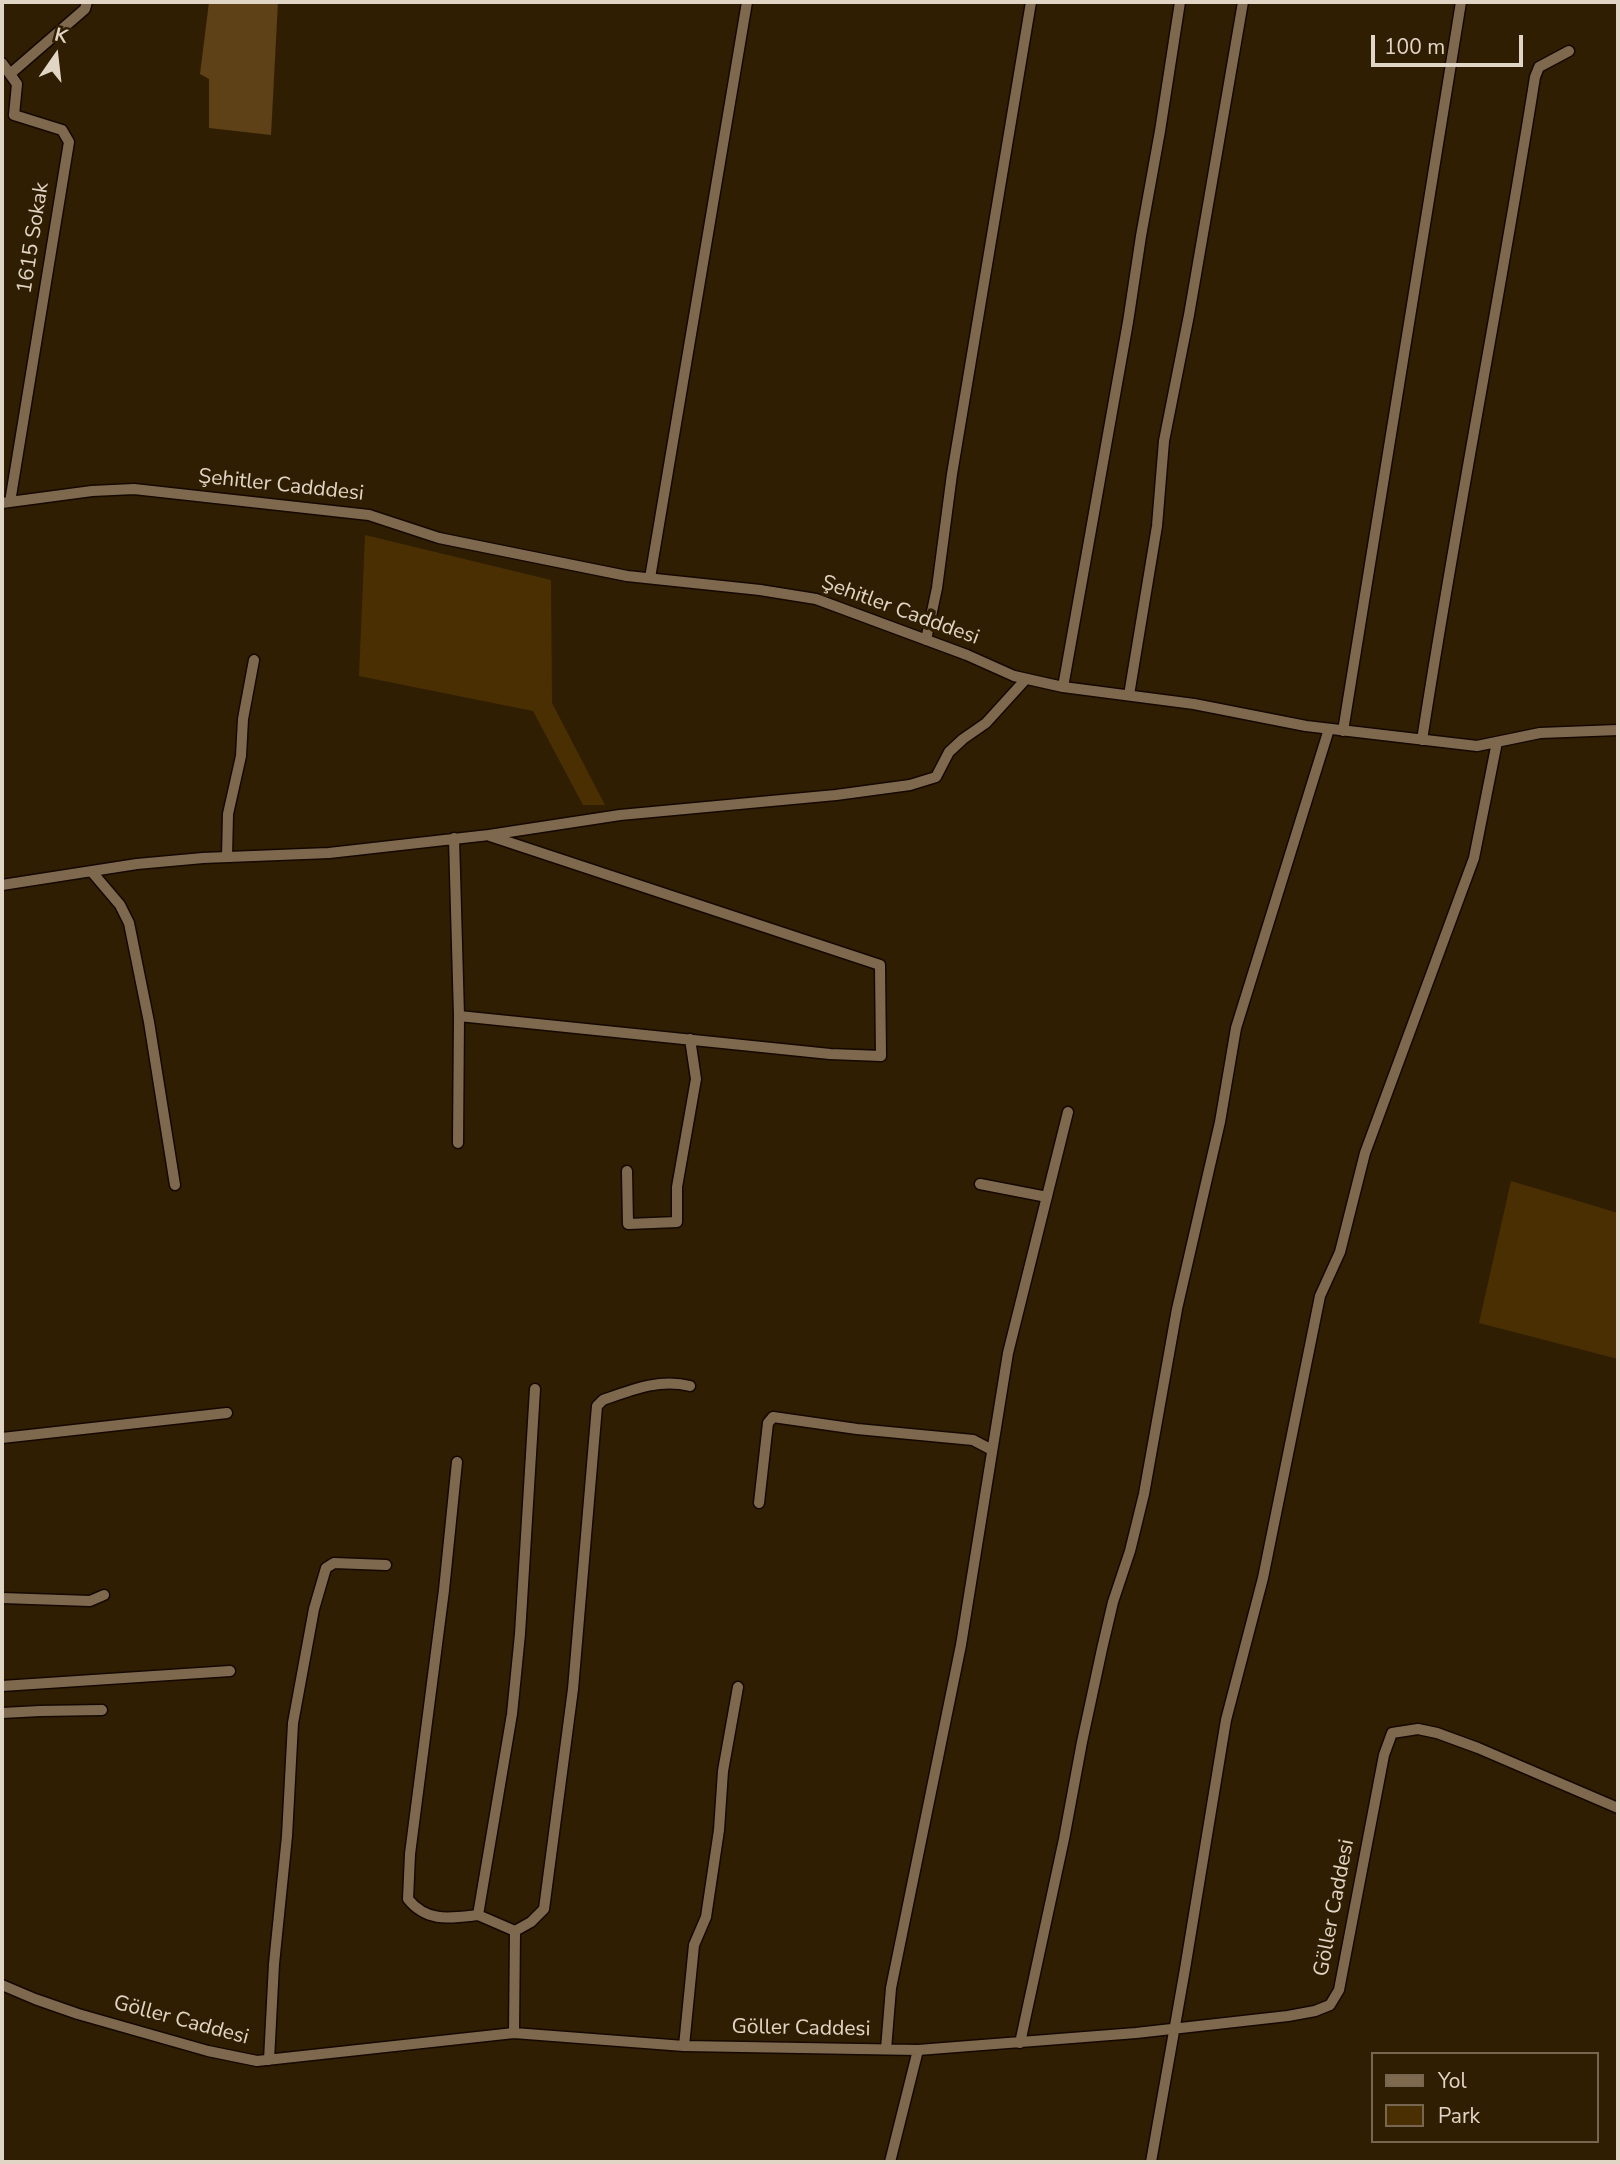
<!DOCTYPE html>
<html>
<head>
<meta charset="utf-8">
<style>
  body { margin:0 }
  #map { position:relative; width:1620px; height:2164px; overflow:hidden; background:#301e03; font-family:"Nunito Sans",sans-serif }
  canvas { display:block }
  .frame { position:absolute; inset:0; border:4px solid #e1d5c6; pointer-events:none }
  .legend { position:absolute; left:1371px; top:2052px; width:228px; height:91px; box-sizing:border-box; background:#301e03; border:2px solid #776751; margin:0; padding:9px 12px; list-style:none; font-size:21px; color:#e1d5c6 }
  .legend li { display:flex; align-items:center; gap:14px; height:35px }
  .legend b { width:35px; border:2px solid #776751 }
  .north { position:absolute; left:21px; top:21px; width:70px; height:70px; -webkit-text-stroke:5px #301e03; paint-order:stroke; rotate:14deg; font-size:19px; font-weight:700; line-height:28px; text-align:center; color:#e1d5c6 }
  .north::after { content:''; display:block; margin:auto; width:24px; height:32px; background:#e1d5c6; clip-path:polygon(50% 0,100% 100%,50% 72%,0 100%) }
  .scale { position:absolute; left:1371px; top:35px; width:152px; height:32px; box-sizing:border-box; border:4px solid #e1d5c6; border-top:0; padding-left:9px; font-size:21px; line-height:24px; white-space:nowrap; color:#e1d5c6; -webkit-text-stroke:5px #301e03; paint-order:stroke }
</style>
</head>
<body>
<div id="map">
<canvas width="1620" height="2164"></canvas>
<div class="frame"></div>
<ul class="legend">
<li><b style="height:9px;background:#7f694e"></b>Yol</li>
<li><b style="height:19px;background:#4a2f03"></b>Park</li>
</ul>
<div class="north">K</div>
<div class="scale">100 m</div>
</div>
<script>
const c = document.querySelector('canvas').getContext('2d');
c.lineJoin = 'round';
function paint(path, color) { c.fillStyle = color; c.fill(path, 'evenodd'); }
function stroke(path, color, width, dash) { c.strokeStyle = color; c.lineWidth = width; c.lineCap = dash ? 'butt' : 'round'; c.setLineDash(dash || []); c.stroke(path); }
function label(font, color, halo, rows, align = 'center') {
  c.font = font + ' "Nunito Sans",sans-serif'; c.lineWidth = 7; c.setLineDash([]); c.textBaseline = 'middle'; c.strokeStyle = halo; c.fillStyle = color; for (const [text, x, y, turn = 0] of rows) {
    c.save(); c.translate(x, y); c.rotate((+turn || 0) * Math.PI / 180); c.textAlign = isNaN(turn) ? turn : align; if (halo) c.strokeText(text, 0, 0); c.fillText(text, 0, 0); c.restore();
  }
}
paint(new Path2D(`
  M365 535 551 580 552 703 605 805H583L533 711 359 676Z
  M1511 1181 1618 1213V1359L1479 1323Z`), '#4a2f03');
paint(new Path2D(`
  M209 2H278L271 135 209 128V79L200 74Z`), '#5e4117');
const minor = new Path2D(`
  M2 63 17 84 14 115 62 130 69 142 10 502
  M10 74 85 9 87 2
  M2 503 92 491 134 489 369 515 439 538 627 576 760 590 816 599 967 655 1014 676 1063 687 1194 704 1306 726 1477 746 1540 733 1618 730
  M650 578 747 2
  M926 640 937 588 952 474 1031 2
  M1063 687 1128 322 1141 236 1160 131 1180 2
  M1129 695 1157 526 1164 441 1189 315 1243 2
  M1343 731 1461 2
  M1422 740C1456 519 1500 298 1535 77L1539 67 1569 51
  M454 838 459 1016 458 1143
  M227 857 228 814 241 756 243 719 254 660
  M92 872 120 905 129 923 149 1022 175 1185
  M2 885 137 864 203 858 329 853 489 835 620 815 836 795 910 785 936 777 949 752 963 739 986 723 1026 679
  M459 1016 830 1054 881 1056 880 965 490 836
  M627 1171 628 1224 677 1222V1187L696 1079 690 1039
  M980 1184 1047 1197
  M2 1438 227 1413
  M457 1462 444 1590 410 1854 408 1899C427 1923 451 1918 478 1915
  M759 1503 768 1423 773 1417 857 1429 973 1440 992 1450
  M2 1598 90 1601 104 1595
  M2 1686 230 1671
  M2 1713 40 1711 102 1710
  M515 1931 478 1915 512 1714 520 1634 535 1389
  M2 1985 35 1999 78 2014 208 2051 257 2061 514 2033 684 2046 918 2050 1136 2033 1288 2016 1315 2011 1330 2005 1339 1990 1384 1755 1392 1733 1418 1729 1437 1733 1478 1748 1618 1808
  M514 2033 515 1931 531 1922 544 1909 573 1689 597 1406 603 1400C631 1390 660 1378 690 1386
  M1020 2043 1064 1839 1082 1742 1102 1649 1113 1602 1130 1551 1144 1494 1177 1309 1220 1122 1236 1028 1329 729
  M684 2046 694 1945 706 1917 719 1830 723 1771 738 1687
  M886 2049 891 1988 961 1645 1008 1353 1068 1112
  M269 2060 274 1964 287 1836 293 1723 314 1609 326 1568 334 1563 386 1565
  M890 2162 918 2050
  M1151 2162 1185 1969 1226 1720 1263 1578 1320 1296 1340 1252 1365 1153 1474 858 1497 742`);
stroke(minor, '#150800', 13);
stroke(minor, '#7f694e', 10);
label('21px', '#e1d5c6', '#301e03', [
  ["1615 Sokak",34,238,-81],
  ["Şehitler Cadddesi",281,486,6],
  ["Şehitler Cadddesi",900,611,20],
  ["Göller Caddesi",1335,1908,-79],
  ["Göller Caddesi",181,2021,15],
  ["Göller Caddesi",801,2029,1]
]);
</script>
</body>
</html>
